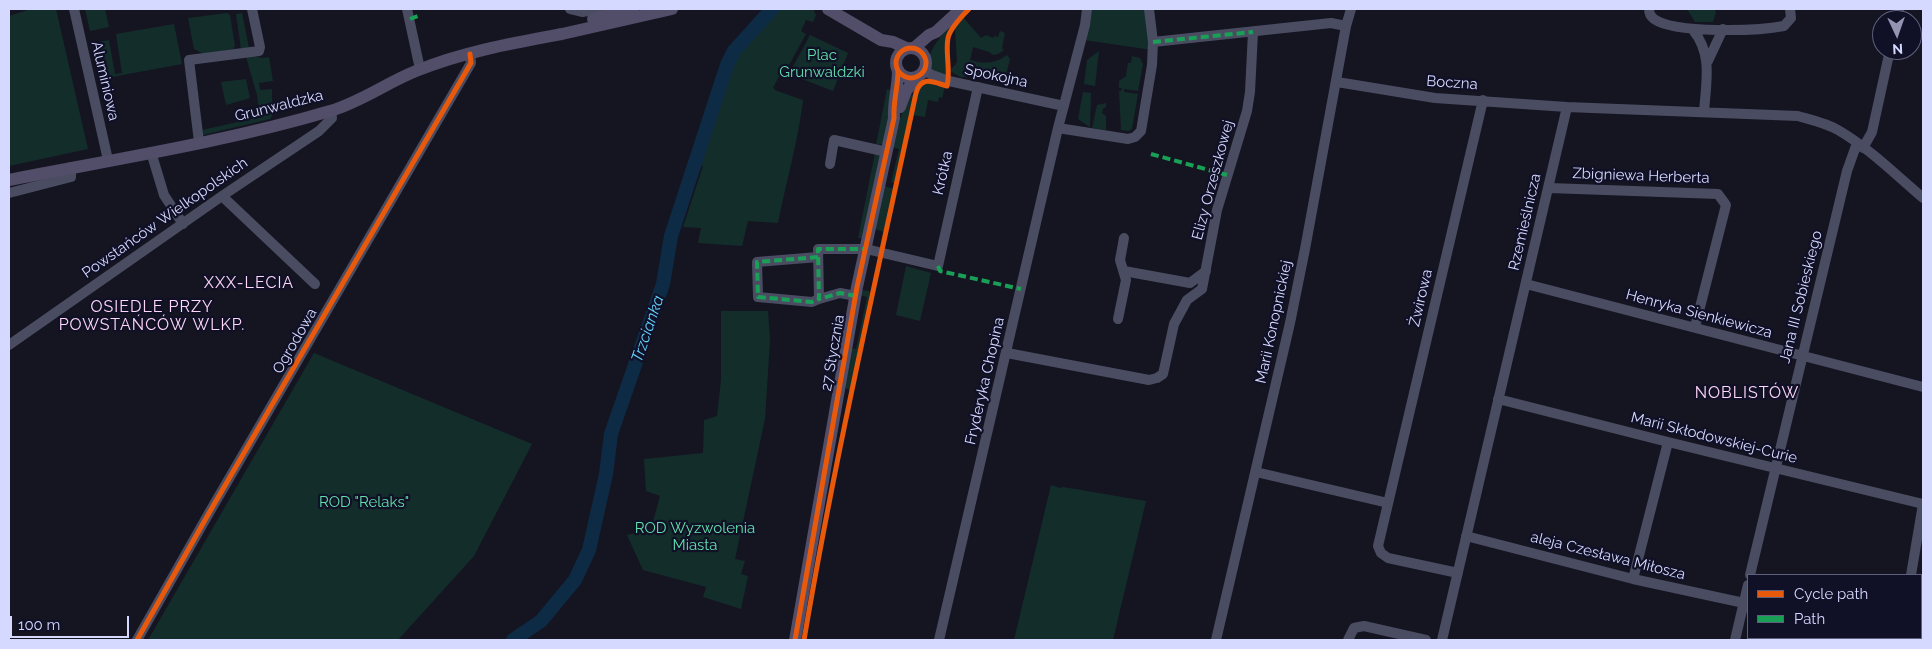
<!DOCTYPE html>
<html>
<head>
<meta charset="utf-8">
<style>
  body { margin:0 }
  #map { position:relative; width:1932px; height:649px; overflow:hidden; background:#151522; font-family:Raleway,sans-serif }
  canvas { display:block }
  .frame { position:absolute; inset:0; border:10px solid #d6d9ff; pointer-events:none }
  .legend { position:absolute; left:1747px; top:574px; width:175px; height:65px; box-sizing:border-box; background:#101027; border:1px solid #5f607d; margin:0; padding:6px 9px; list-style:none; font-size:15px; color:#d6d9ff }
  .legend li { display:flex; align-items:center; gap:10px; height:25px }
  .legend b { width:25px; border:1px solid #5f607d }
  .north { position:absolute; left:1872px; top:10px; width:50px; height:50px; box-sizing:border-box; background:#101027; border:1px solid #5f607d; border-radius:50%; rotate:177deg; font-size:14px; font-weight:700; line-height:20px; text-align:center; color:#d6d9ff }
  .north::after { content:''; display:block; margin:auto; width:18px; height:22px; background:#9294b2; clip-path:polygon(50% 0,100% 100%,50% 72%,0 100%) }
  .scale { position:absolute; left:10px; top:616px; width:119px; height:22px; box-sizing:border-box; border:2px solid #d6d9ff; border-top:0; padding-left:6px; font-size:15px; line-height:18px; white-space:nowrap; color:#d6d9ff; -webkit-text-stroke:4px #101027; paint-order:stroke }
</style>
</head>
<body>
<div id="map">
<canvas width="1932" height="649"></canvas>
<div class="frame"></div>
<ul class="legend">
<li><b style="height:6px;background:#e8590c"></b>Cycle path</li>
<li><b style="height:6px;background:#1a9f57"></b>Path</li>
</ul>
<div class="north">N</div>
<div class="scale">100 m</div>
</div>
<script>
const c = document.querySelector('canvas').getContext('2d');
c.lineJoin = 'round';
function paint(path, color) { c.fillStyle = color; c.fill(path, 'evenodd'); }
function stroke(path, color, width, dash) { c.strokeStyle = color; c.lineWidth = width; c.lineCap = dash ? 'butt' : 'round'; c.setLineDash(dash || []); c.stroke(path); }
function label(font, color, halo, rows, align = 'center') {
  c.font = font + ' Raleway,sans-serif'; c.lineWidth = 4.5; c.setLineDash([]); c.textBaseline = 'middle'; c.strokeStyle = halo; c.fillStyle = color; for (const [text, x, y, turn = 0] of rows) {
    c.save(); c.translate(x, y); c.rotate((+turn || 0) * Math.PI / 180); c.textAlign = isNaN(turn) ? turn : align; if (halo) c.strokeText(text, 0, 0); c.fillText(text, 0, 0); c.restore();
  }
}
paint(new Path2D(`
  M31 9H56L88 149 9 166V16Z
  M85 9H105L109 27 90 31Z
  M773 9H813L816 15 813 22 806 20 801 31 806 34 789 65 778 78 773 88 777 91 803 100C798 142 786 182 778 223L748 221 742 246 698 243 701 228 683 227 703 166 696 165 728 65 734 51Z
  M1091 9H1147L1152 50 1084 40Z
  M1687 9H1714L1716 12 1713 22H1695Z
  M227 13 230 15 235 46 233 49 204 54 194 49 188 18Z
  M242 13 249 48 241 49 236 14Z
  M960 16 946 36 947 77C942 75 935 74 932 70 919 55 950 26 960 16Z
  M963 17 981 38 986 35 993 38 994 36 998 37 1000 31 1005 33 1002 48 1004 50 998 54 993 55 989 52 973 47 970 60C984 64 995 64 1007 55L1010 59 1004 83 969 77H960L950 71 957 62 955 28Z
  M174 24 182 64 101 79 93 43 109 40 115 74 122 73 116 34Z
  M810 35 848 53 833 91 789 74Z
  M1099 51 1095 86 1084 84 1087 60Z
  M252 56 263 58 269 57 273 81 259 83 260 90 272 89V116L270 119 203 135 202 130 260 117 257 95 246 57Z
  M1132 56 1140 58 1143 64 1138 91 1124 89V92L1138 94 1132 129 1129 131 1121 130 1119 91H1121L1122 88H1119V81L1126 76 1128 63H1131Z
  M246 79 250 98 226 105 221 82Z
  M930 82 945 87 942 98 939 97 938 102 928 100 925 117 913 115 920 85 922 83Z
  M887 89 893 91 883 144 876 145Z
  M1083 92 1091 93 1090 127 1078 119Z
  M907 95H913V99L895 183 885 181 891 182 899 149 892 147Z
  M1106 103V107L1103 109 1102 113 1106 116V130L1092 128 1097 105Z
  M875 153 879 154 880 156 862 238H858Z
  M885 186 894 189 884 232 875 229Z
  M906 266 931 273 920 321 896 315Z
  M861 290 869 291 870 293 850 390 843 387 849 348 856 349 867 297 860 295Z
  M721 311H768L770 341 765 419 735 559 745 561 741 574 748 576 741 609 703 597 706 587 643 570 627 535 651 529 660 496 646 491 644 459 703 453 704 420 717 416 721 380Z
  M314 353 532 444 474 556 398 640H148Z
  M1051 485 1060 488 1063 487 1146 501 1113 640H1014Z`), '#132d2a');
stroke(new Path2D(`
  M513 640 541 621 575 580 589 550 606 474 611 434 663 284 671 236 727 65 734 51 772 9`), '#0e2b45', 14);
stroke(new Path2D(`
  M74 9 108 160
  M407 9 420 69
  M570 9 582 12 599 9
  M1649 9C1649 13 1650 16 1654 19 1675 34 1758 31 1784 26L1791 18 1790 9
  M1897 20 1899 9
  M1693 30C1713 54 1706 83 1704 112
  M1153 42 1331 23 1346 26
  M1708 61 1723 29
  M924 70 932 75 949 81 1064 106
  M1337 82 1435 98 1567 107 1798 116C1812 120 1826 123 1838 130 1869 148 1896 175 1923 198
  M1058 128 1128 139 1135 137 1141 131 1152 65 1153 42 1149 9
  M199 142 189 60 259 51 260 47 252 9
  M1863 148 1872 132 1890 50
  M151 152 164 195 183 224
  M830 164 834 140 887 152
  M1549 188 1718 194 1726 205 1695 327
  M9 193 71 177V167
  M222 196 315 284
  M818 257 757 262 758 297 812 302 819 299
  M1124 271 1190 283 1206 271
  M1526 284 1923 387
  M856 296 840 293 819 299 818 249H866L938 266 978 87
  M1118 319 1126 280 1120 260 1124 238
  M9 345 222 196 319 131 332 118 331 111
  M1007 353 1149 380 1157 378 1163 374 1174 324 1187 300 1202 289 1217 210 1247 111 1250 92 1253 32
  M1498 399 1668 442 1923 504
  M1256 472 1388 503
  M1466 536 1633 579 1744 603
  M1458 573 1388 558 1381 553 1378 546 1483 100
  M1750 575 1847 171 1857 143
  M1911 575 1923 504
  M1633 579 1668 442
  M137 640 209 513 471 63 470 54
  M939 640 1058 128 1085 25 1087 9
  M1216 640 1290 323 1305 249 1346 26 1351 9
  M1348 640 1354 628 1364 626 1426 640
  M1442 640 1567 107
  M1735 640 1748 585
  M1900 640 1901 638`), '#4a4d62', 10);
stroke(new Path2D(`
  M828 9 881 40 893 42 906 48
  M593 19 633 9
  M896 63a15 15 0 1 1 30 0a15 15 0 1 1-30 0Z
  M914 48 929 35 936 32 961 9
  M900 107 906 91 917 77
  M9 180C116 159 225 142 330 111 361 102 386 83 416 71 462 52 513 43 562 34L672 9
  M795 640 857 287 894 118C893 102 898 87 898 71`), '#524d68', 12);
stroke(new Path2D(`
  M410 19 418 16
  M1153 42 1253 32
  M1151 154 1227 175
  M818 257 757 262 758 297 812 302 819 299
  M938 266 940 271 1021 289
  M856 296 840 293 819 299 818 249H866`), '#1a9f57', 4, [8, 4]);
stroke(new Path2D(`
  M896 63a15 15 0 1 1 30 0a15 15 0 1 1-30 0Z
  M137 640 209 513 471 63 470 54
  M795 640 857 287 894 118C893 102 898 87 898 71
  M804 640C835 457 877 275 916 93 921 75 933 82 947 86 951 70 945 53 948 38 950 28 962 16 969 9`), '#e8590c', 5);
label('15px', '#62dfaa', '#101027', [
  ["Plac",822,55],
  ["Grunwaldzki",822,72],
  ["ROD \"Relaks\"",364,502],
  ["ROD Wyzwolenia",695,528],
  ["Miasta",695,545]
]);
label('15px', '#d6d9ff', '#101027', [
  ["Spokojna",996,76,12],
  ["Aluminiowa",105,81,77],
  ["Boczna",1452,83,4],
  ["Grunwaldzka",279,106,-14],
  ["Krótka",943,173,-77],
  ["Zbigniewa Herberta",1641,176,2],
  ["Elizy Orzeszkowej",1213,180,-75],
  ["Powstańców Wielkopolskich",165,218,-35],
  ["Rzemieślnicza",1525,222,-77],
  ["Jana III Sobieskiego",1801,297,-76],
  ["Żwirowa",1421,298,-77],
  ["Henryka Sienkiewicza",1699,314,15],
  ["Marii Konopnickiej",1274,322,-78],
  ["Ogrodowa",295,341,-60],
  ["27 Stycznia",833,353,-80],
  ["Fryderyka Chopina",985,381,-77],
  ["Marii Skłodowskiej-Curie",1714,438,14],
  ["aleja Czesława Miłosza",1608,556,14]
]);
c.letterSpacing = '1px';
label('16px', '#ffd8f7', '#101027', [
  ["XXX-LECIA",249,283],
  ["OSIEDLE PRZY",152,307],
  ["POWSTAŃCÓW WLKP.",152,325],
  ["NOBLISTÓW",1747,393]
]);
c.letterSpacing = '0px';
label('italic 16px', '#65d2fd', '#101027', [
  ["Trzcianka",648,329,-71]
]);
</script>
</body>
</html>
